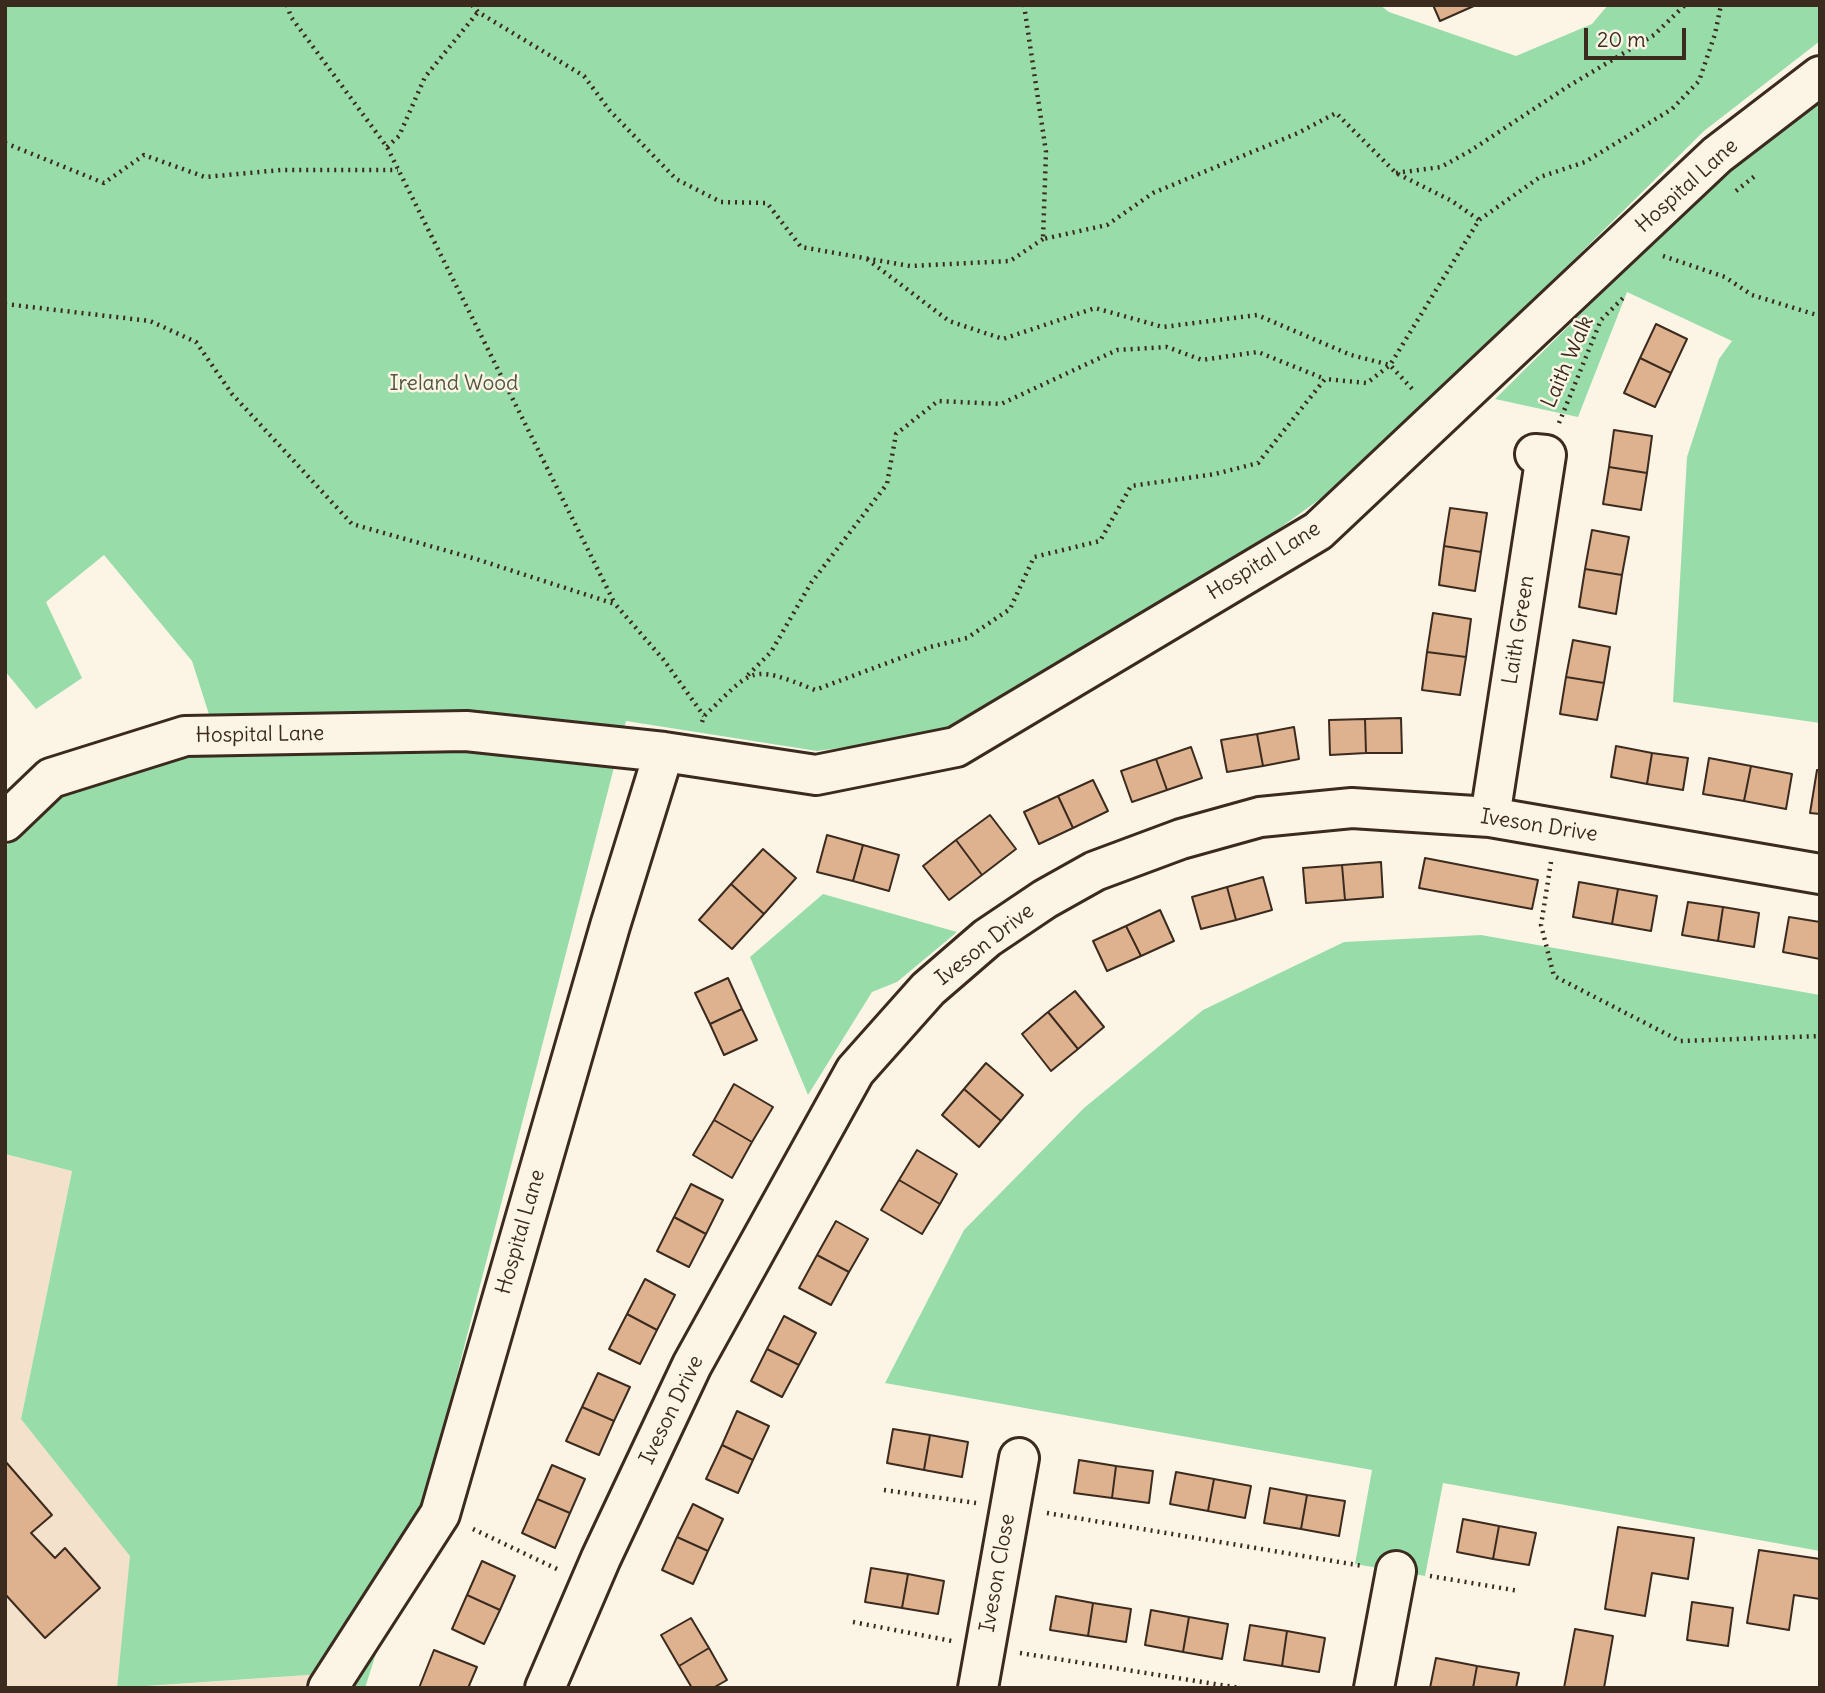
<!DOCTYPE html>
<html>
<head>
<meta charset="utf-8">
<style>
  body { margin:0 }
  #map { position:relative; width:1825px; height:1693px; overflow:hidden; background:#fcf5e5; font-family:Delius,sans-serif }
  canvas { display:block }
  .frame { position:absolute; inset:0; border:7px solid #3b2a1e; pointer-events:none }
  .scale { position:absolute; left:1584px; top:28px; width:102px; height:32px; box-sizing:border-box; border:4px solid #3b2a1e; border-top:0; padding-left:9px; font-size:21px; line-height:24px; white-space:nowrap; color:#3b2a1e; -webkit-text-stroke:5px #fcf5e5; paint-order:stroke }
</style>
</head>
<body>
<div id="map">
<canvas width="1825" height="1693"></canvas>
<div class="frame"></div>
<div class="scale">20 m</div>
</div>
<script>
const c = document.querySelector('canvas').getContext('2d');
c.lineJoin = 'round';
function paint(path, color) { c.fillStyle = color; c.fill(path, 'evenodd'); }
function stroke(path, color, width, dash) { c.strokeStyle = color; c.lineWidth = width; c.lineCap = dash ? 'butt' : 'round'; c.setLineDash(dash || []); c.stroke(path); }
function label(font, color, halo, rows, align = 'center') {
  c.font = font + ' Delius,sans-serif'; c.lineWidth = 5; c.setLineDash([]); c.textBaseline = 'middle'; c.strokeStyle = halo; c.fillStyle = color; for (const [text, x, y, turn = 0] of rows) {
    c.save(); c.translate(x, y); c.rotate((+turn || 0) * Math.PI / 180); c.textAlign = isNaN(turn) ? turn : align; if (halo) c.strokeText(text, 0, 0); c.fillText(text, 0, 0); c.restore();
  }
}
paint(new Path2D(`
  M5 1154 72 1171 21 1419 131 1556 117 1688H5Z
  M323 1674 319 1688H123Z`), '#f3e1cb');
paint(new Path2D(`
  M5 5H1380L1389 12 1516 56 1592 24 1608 5H1820V41L1704 131 1363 468 1230 564 943 734 817 751 626 721 423 1506 365 1688H319L322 1674 117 1688 130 1556 21 1419 72 1171 5 1154V847L67 788 220 749 192 661 104 555 46 602 82 678 36 709 5 671Z
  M1820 95V723L1673 702 1687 457 1719 359 1732 341 1627 292 1578 417 1495 399 1728 168Z
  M823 894 957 932 897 982 872 992 808 1095 750 957Z
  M1481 935 1820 995V1551L1443 1483 1425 1576 1355 1564 1372 1470 885 1383 964 1230 1084 1108 1203 1010 1344 942Z`), '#98dda9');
const building = new Path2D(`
  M1433 5H1476L1440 21Z
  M1656 324 1687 339 1671 373 1640 358Z
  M1640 358 1671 373 1655 407 1624 393Z
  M1614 430 1652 436 1647 473 1609 467Z
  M1609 467 1647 473 1641 510 1603 504Z
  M1450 508 1487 513 1481 552 1444 546Z
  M1592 530 1629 537 1622 575 1585 569Z
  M1444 546 1481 552 1475 591 1439 585Z
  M1585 569 1622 575 1616 614 1579 607Z
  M1433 613 1471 619 1466 657 1427 652Z
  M1573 640 1610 647 1604 683 1566 677Z
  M1427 652 1466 657 1460 695 1422 690Z
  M1566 677 1604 683 1597 720 1560 714Z
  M1401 718 1402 753H1366L1365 719Z
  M1365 719 1366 753 1330 755 1329 720Z
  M1294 727 1299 759 1263 766 1257 734Z
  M1257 734 1263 766 1227 772 1221 740Z
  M1616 746 1652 753 1647 784 1611 777Z
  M1191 747 1202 778 1167 790 1156 759Z
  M1652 753 1688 758 1683 790 1647 784Z
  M1709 758 1751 766 1744 801 1703 794Z
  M1156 759 1167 790 1132 802 1121 771Z
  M1751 766 1792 774 1786 809 1744 801Z
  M1817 770H1820V814L1810 813Z
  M1093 780 1108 811 1073 828 1058 796Z
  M1058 796 1073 828 1039 844 1024 812Z
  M990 815 1016 849 982 875 956 840Z
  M827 835 863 845 853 881 817 872Z
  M956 840 982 875 949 900 923 866Z
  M863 845 899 855 889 891 853 881Z
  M763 849 796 878 764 914 731 884Z
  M1425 858 1538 880 1532 909 1419 888Z
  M1381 862 1383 897 1345 900 1342 865Z
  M1342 865 1345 900 1306 903 1303 868Z
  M1263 877 1272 910 1236 920 1227 887Z
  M1579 882 1618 889 1612 924 1573 917Z
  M731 884 764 914 732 949 699 920Z
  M1227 887 1236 920 1201 929 1192 897Z
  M1618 889 1657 896 1651 931 1612 924Z
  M1688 902 1723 907 1718 941 1682 935Z
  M1723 907 1759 913 1754 947 1718 941Z
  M1160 910 1174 941 1141 956 1126 926Z
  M1789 917 1820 922V959L1783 952Z
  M1126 926 1141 956 1107 971 1093 941Z
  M728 978 742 1009 710 1024 695 993Z
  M1075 991 1104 1027 1078 1049 1048 1012Z
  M742 1009 757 1040 724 1055 710 1024Z
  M1048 1012 1078 1049 1051 1071 1022 1034Z
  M986 1063 1023 1095 1001 1121 964 1089Z
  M734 1084 773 1107 752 1142 714 1120Z
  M964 1089 1001 1121 979 1147 942 1115Z
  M714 1120 752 1142 732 1178 693 1155Z
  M917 1150 957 1174 940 1204 899 1180Z
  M899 1180 940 1204 922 1234 881 1210Z
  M691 1184 723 1200 706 1234 674 1217Z
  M674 1217 706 1234 689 1267 657 1251Z
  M836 1221 868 1239 849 1272 817 1255Z
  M817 1255 849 1272 831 1305 799 1288Z
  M645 1279 675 1295 657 1330 627 1314Z
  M627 1314 657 1330 640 1364 609 1349Z
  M784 1316 816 1333 799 1365 767 1349Z
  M767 1349 799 1365 782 1397 751 1381Z
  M598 1373 630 1387 614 1421 582 1407Z
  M582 1407 614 1421 599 1455 566 1441Z
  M737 1411 769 1426 753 1460 722 1445Z
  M893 1429 930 1435 924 1470 887 1463Z
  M930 1435 968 1442 962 1477 924 1470Z
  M722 1445 753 1460 738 1493 706 1479Z
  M1079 1460 1116 1466 1112 1498 1074 1493Z
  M5 1461 52 1515 31 1533 55 1558 65 1548 100 1588 45 1638 5 1594Z
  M552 1465 585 1479 570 1513 537 1499Z
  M1116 1466 1153 1471 1149 1503 1112 1498Z
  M1176 1472 1214 1479 1208 1511 1170 1504Z
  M1214 1479 1251 1486 1245 1518 1208 1511Z
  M1270 1488 1307 1495 1301 1529 1264 1523Z
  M1307 1495 1345 1501 1339 1536 1301 1529Z
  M537 1499 570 1513 555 1548 522 1533Z
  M693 1504 723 1519 708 1551 677 1537Z
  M1463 1519 1499 1526 1493 1559 1457 1552Z
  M1499 1526 1536 1533 1529 1565 1493 1559Z
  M1618 1527 1694 1538 1688 1579 1652 1573 1645 1616 1605 1609Z
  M677 1537 708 1551 693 1584 662 1570Z
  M1759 1550 1820 1559V1599L1794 1595 1789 1630 1747 1623Z
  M482 1561 515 1576 500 1610 467 1595Z
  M871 1568 908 1574 902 1608 865 1602Z
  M908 1574 944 1581 938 1614 902 1608Z
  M467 1595 500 1610 484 1644 452 1629Z
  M1056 1596 1093 1603 1088 1636 1050 1630Z
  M1692 1602 1733 1608 1728 1646 1687 1640Z
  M1093 1603 1131 1609 1126 1642 1088 1636Z
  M1151 1610 1189 1617 1183 1652 1145 1645Z
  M1189 1617 1228 1624 1222 1659 1183 1652Z
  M691 1618 709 1648 679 1666 661 1635Z
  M1250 1625 1287 1631 1282 1666 1244 1660Z
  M1575 1629 1613 1636 1604 1688H1564Z
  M1287 1631 1325 1638 1319 1672 1282 1666Z
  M709 1648 727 1680 713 1688H692L679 1666Z
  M434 1650 477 1667 468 1688H419Z
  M1436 1658 1477 1666 1473 1688H1430Z
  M1477 1666 1519 1673 1516 1688H1473Z`);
paint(building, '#deb28f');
stroke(building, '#3b2a1e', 2);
const minor = new Path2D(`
  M1490 817 1546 455 1535 454
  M5 822 51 778 185 736 466 731 664 752 816 775 956 747 1318 531 1717 155 1820 76
  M328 1688 440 1514 610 926 664 752
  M545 1688 601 1558 692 1365 855 1071 928 989 987 938 1045 899 1095 871 1181 839 1260 817 1352 808 1490 817 1820 874
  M978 1688 1019 1458
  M1374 1688 1396 1571`);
stroke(minor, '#3b2a1e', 44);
stroke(new Path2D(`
  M287 5 291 17 387 147 615 604
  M472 5 478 12 584 76 610 111 676 179 721 202 767 203 801 247 910 266 1010 261 1043 239
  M1024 5 1046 152 1043 239 1107 225 1153 193 1298 133 1336 113 1396 173 1452 201 1479 220
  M5 143 104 183 144 155 205 177 281 170H398
  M387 147 399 136 425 77 478 12
  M1396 173 1441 167 1470 151 1567 87 1654 35 1685 5
  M1736 191 1756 175
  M1663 256 1725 277 1752 295 1820 316
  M867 259 949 321 1003 339 1095 308 1163 327 1257 315 1351 355 1390 365 1415 392
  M5 304 150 321 196 342 232 394 352 524 476 559 615 604 663 659 704 716
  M1559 423 1601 320 1623 298
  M748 675 771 652 811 583 887 484 896 434 938 401 1001 404 1117 350 1167 347 1202 360 1258 352 1325 379
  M702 722 704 716C754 669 748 663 815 690L930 647 967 638 1010 609 1034 557 1100 541 1131 486 1215 474 1258 463 1325 379 1367 383 1390 365 1479 220 1540 177 1585 162 1672 109 1699 81 1715 34 1721 5
  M1551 862 1541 925 1554 976 1680 1041 1820 1036
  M884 1490 976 1503
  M1047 1513 1363 1566
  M473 1529 557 1569
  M1430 1576 1519 1591
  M853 1622 952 1641
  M1020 1653 1240 1688`), '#3b2a1e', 4.5, [2, 5]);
stroke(minor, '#fcf5e5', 38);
label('21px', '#3b2a1e', '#fcf5e5', [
  ["Hospital Lane",1687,186,-42],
  ["Laith Walk",1568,362,-66],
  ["Hospital Lane",1264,561,-32],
  ["Laith Green",1519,630,-81],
  ["Hospital Lane",260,735,-1],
  ["Iveson Drive",1539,826,9],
  ["Iveson Drive",985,945,-38],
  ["Hospital Lane",521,1232,-74],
  ["Iveson Drive",672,1410,-64],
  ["Iveson Close",998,1573,-80]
]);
label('21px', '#525741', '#fcf5e5', [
  ["Ireland Wood",454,384]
]);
</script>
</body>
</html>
